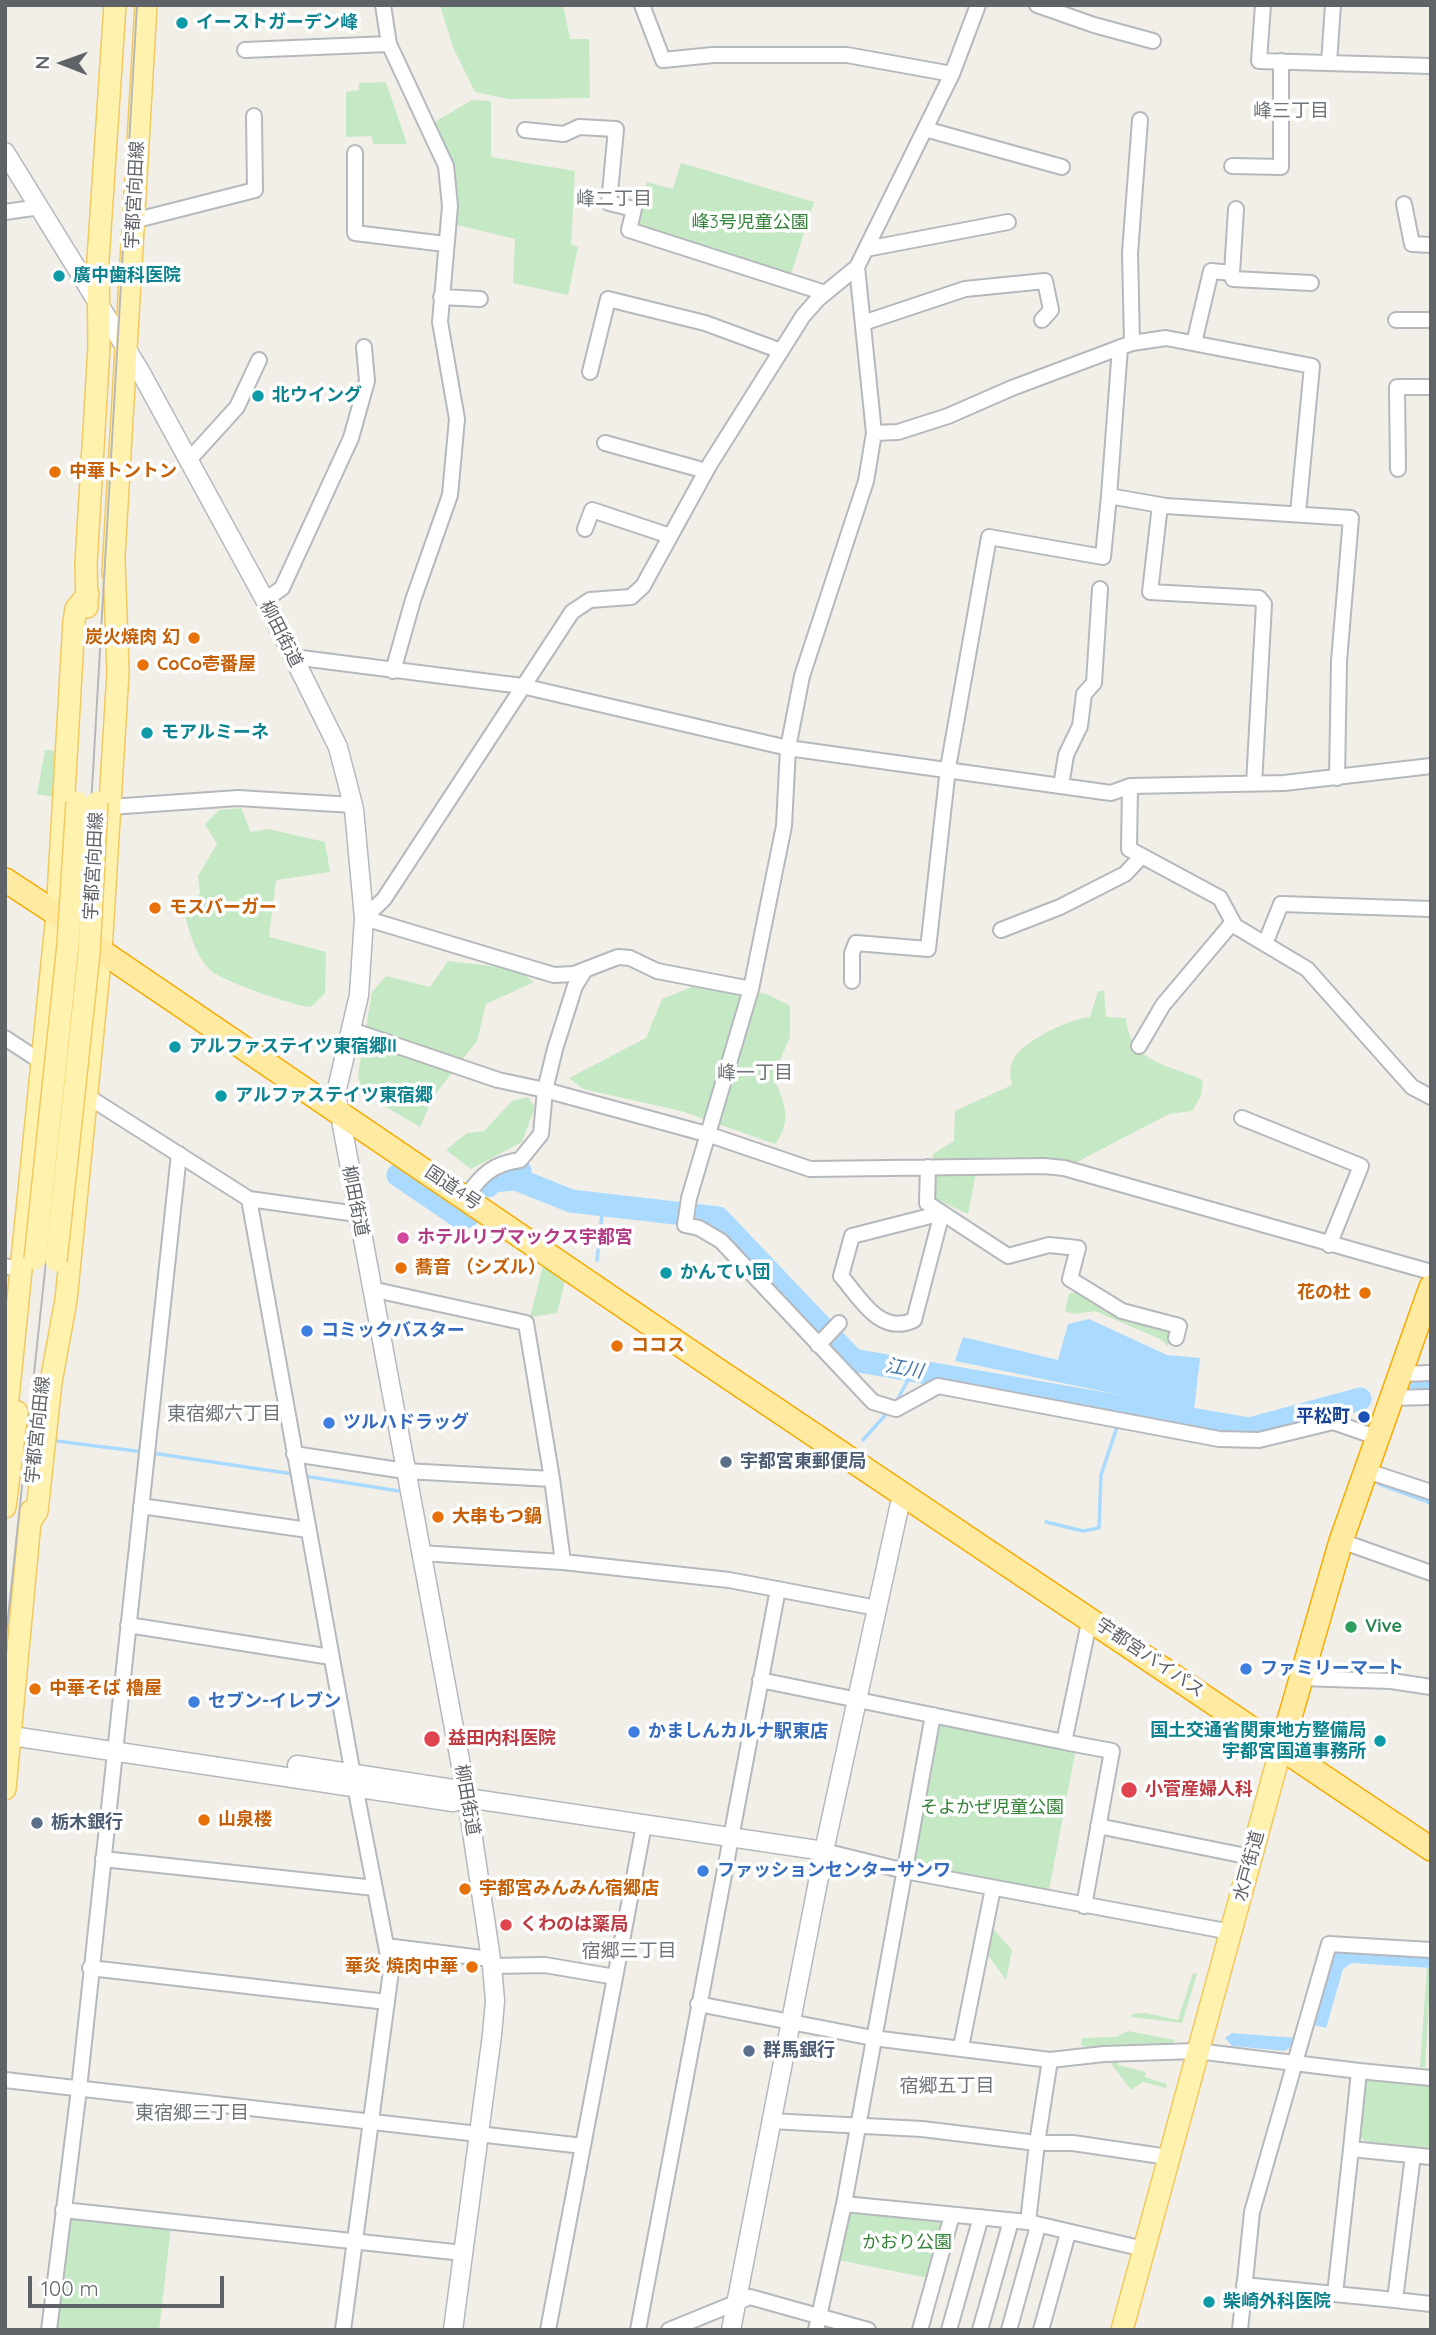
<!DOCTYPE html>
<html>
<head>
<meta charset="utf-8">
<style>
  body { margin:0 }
  #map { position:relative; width:1436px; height:2335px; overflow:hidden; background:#f1efe8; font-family:Quicksand,sans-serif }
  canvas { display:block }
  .frame { position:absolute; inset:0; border:7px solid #5f6368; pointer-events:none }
  .north { position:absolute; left:28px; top:28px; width:70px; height:70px; -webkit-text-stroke:5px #fff; paint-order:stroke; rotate:271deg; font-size:19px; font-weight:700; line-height:28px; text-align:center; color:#5f6368 }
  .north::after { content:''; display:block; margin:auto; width:24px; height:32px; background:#5f6368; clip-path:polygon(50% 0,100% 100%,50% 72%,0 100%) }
  .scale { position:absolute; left:28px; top:2276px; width:196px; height:32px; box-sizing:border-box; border:4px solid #5f6368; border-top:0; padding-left:9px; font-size:21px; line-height:24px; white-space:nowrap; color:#5f6368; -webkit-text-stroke:5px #fff; paint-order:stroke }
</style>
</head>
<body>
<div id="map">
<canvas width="1436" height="2335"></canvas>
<div class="frame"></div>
<div class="north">N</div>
<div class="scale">100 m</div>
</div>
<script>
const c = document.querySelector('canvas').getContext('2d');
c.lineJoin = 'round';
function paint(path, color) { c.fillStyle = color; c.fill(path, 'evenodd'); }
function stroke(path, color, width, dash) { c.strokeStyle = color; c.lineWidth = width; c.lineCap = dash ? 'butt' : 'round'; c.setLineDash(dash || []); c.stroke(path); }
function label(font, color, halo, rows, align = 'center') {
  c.font = font + ' Quicksand,"Noto Sans JP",sans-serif'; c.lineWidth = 7; c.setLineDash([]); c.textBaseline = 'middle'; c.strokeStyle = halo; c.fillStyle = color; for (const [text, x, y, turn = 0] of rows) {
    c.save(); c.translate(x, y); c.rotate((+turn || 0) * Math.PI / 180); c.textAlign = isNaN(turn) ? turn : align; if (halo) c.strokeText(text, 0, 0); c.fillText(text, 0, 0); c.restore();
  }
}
paint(new Path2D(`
  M440 5H563L570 39H589L590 98 509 99 475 92 453 47Z
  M386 82 407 144H373L372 136 346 137V92L359 90V83Z
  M472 100 491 101V157L575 171 571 245 578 247 568 295 513 283 515 239 453 224C460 180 454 161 433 123Z
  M681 163 814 202 790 277 635 226 647 182 673 189Z
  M45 750 56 751 53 797 37 794Z
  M241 808 251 832 268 829 325 842 330 872 276 880 269 937 326 952 325 993 311 1007C294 1006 222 981 210 970 196 956 190 934 185 916L200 893 198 876 217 844 205 824 219 810Z
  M448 961 516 969 534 982 486 1004 477 1041 433 1097 420 1127 362 1093 358 1075 372 992 386 976 430 987Z
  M697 985 767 994 790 1006V1037L773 1076C784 1101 793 1121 775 1144L681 1111 583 1089 569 1078 646 1038 662 999Z
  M1098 991H1104L1106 1017 1126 1018C1129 1062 1169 1065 1203 1080L1201 1096 1192 1111 1169 1114 1075 1163 1039 1157 979 1158 968 1214 934 1198 933 1154 954 1141 955 1111 1012 1085C1010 1076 1009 1066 1014 1058 1025 1040 1069 1019 1090 1017Z
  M528 1097 535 1107 522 1142 471 1169 446 1150 467 1133 484 1131 512 1101Z
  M543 1266 565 1281 557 1313 530 1317Z
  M1079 1291 1122 1316 1167 1330 1170 1335 1168 1346 1160 1339 1095 1311 1074 1314 1065 1311 1069 1294Z
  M936 1719 1076 1748 1048 1895 910 1868Z
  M989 1929 994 1930 1012 1950 1006 1980 985 1951Z
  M1427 1968H1431L1425 2067H1420Z
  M1193 1973 1197 1974 1182 2023 1131 2017 1132 2014 1146 2013 1178 2020Z
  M1128 2031 1175 2040 1172 2044C1142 2047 1111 2049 1081 2046L1082 2038 1116 2037Z
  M1107 2058 1119 2059 1118 2065 1146 2072 1145 2077 1167 2084 1166 2088 1143 2082 1131 2090Z
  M1372 2077 1431 2083V2149L1364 2141 1359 2134 1364 2081Z
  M852 2207 945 2221 928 2278 838 2260 847 2211Z
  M70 2217 171 2227 159 2330 56 2328Z`), '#c5e8c5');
paint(new Path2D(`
  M1089 1319 1167 1355 1200 1358 1194 1410 955 1361 963 1337 1058 1360 1068 1324Z
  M1340 1948 1431 1955V1968L1352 1963 1343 1969 1326 2028 1313 2025 1333 1953Z
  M1232 2033 1296 2038 1294 2044 1285 2051 1232 2046 1225 2038Z`), '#aadaff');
stroke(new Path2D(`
  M597 1260 603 1205
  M1423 1383 1427 1394
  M896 1402 913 1371
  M1121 1414 1124 1407
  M863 1440 888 1412
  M56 1441 144 1452
  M152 1453 293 1474
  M304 1476 399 1491
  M1379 1484 1431 1503
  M1046 1522 1083 1531 1099 1528 1101 1475 1117 1427`), '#aadaff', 3.5);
stroke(new Path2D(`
  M520 1171 516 1179 571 1201 718 1218 853 1360 1249 1429 1360 1399
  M398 1175 461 1218 467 1217
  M488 1186 491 1181 516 1179
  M1419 1383 1431 1382`), '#aadaff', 23);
const minor = new Path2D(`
  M383 5 389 44 446 166 450 206 440 322 457 419 450 495 413 600 393 671
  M642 5 663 60 713 55H847L952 74
  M978 5 952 74 857 267 874 433 866 481 802 676 788 748 784 826 751 989 689 1198 685 1225 699 1228 721 1241 873 1402 896 1409 938 1386 1219 1439 1259 1440 1333 1422 1376 1437
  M1037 5 1094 25 1153 41
  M1263 5 1259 61 1431 66
  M245 50 389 44
  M1329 63 1333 5
  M925 129 1062 167
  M525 130 564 134 579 127 616 129 609 203 634 209 629 230 825 293
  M355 153V233L445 244
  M1232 166 1281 167V61
  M1404 204 1412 244 1431 245
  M5 212 40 207
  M133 221 255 190 254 116
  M866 249 1008 222
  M1232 273 1233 279 1311 283
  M441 297 480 299
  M1396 320H1431
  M863 323 965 289 1045 281 1051 310 1042 320
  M1132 343 1130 253 1140 120
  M1194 343 1211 271 1232 273 1236 209
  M590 372 608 299 705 323 781 351
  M874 433 898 432 948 416 1012 388 1132 343 1166 338 1312 366 1298 513
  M605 443 706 471
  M189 460 237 407 259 360
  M1398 469 1397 387H1431
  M1109 496 1120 347
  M1160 505 1150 592 1259 598 1264 604 1254 784
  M585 529 592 510 670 536
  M265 600 282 588 351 438 367 381 364 347
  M293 657 522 686 788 748 1111 793 1130 786 1284 783 1431 766
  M1061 786 1066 755 1080 726 1084 694 1094 683 1100 589
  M1130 786 1129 849 1142 856
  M110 807 238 798 353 805
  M364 918 384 899 572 612 590 600 631 597 643 586 710 464 803 316 818 299 857 267
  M364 918 554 975 574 974 618 957 630 958 657 971 751 989
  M1001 930 1060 907 1125 874 1142 856 1220 898 1235 926 1307 969 1412 1087 1431 1097
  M1265 944 1281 904 1431 909
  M852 981V953L856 943 928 949 948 768 989 537 1103 557 1109 496 1166 506 1351 518 1339 661 1337 778
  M351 1030 498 1080 545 1090 710 1135 810 1169 1044 1166 1064 1168 1431 1272
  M5 1038 43 1063
  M1139 1046 1163 1005 1233 922
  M87 1096 249 1199 357 1214
  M1242 1118 1361 1166 1329 1245
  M928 1167 927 1203 1008 1256 1049 1245 1078 1248 1070 1279 1122 1311 1179 1326 1176 1338
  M466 1197C482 1174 493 1164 520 1160L541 1134 545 1090 555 1049 575 986 585 970
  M249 1199 355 1786 391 1971 343 2330
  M942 1213 914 1320C880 1336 860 1298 841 1276L852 1236Z
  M5 1266 20 1270
  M371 1289 526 1323 552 1479
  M818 1345 839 1323
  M1399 1374 1431 1373
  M1390 1398 1431 1397
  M294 1454 405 1471 552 1479 563 1562
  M1364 1470 1431 1492
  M141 1506 308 1530
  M1341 1541 1431 1573
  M420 1553 563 1562 729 1580 877 1608
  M128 1625 331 1657
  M1300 1678 1391 1681 1431 1687
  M760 1680 1064 1742 1090 1618
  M1064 1742 1112 1751 1084 1906
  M1098 1826 1251 1857
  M824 1851 905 1871 1231 1932
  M103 1859 375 1888
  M386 1946 490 1959
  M492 1966 545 1965 615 1977
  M90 1968 387 2002
  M698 2004 873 2038 1050 2060 1104 2054 1197 2051 1359 2071
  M961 2047 993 1888
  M1050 2060 1037 2143H1073L1168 2157
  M1431 2078 1359 2071 1351 2149 1431 2157
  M5 2080 583 2146
  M770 2121 922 2129 1037 2143 1028 2222
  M1413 2155 1395 2300 1431 2304
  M844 2204 1028 2222 1144 2249
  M63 2210 463 2253
  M1244 2285 1395 2300
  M1335 2294 1351 2149
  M49 2330 79 2089 179 1154
  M548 2330 644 1825
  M638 2330 778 1589
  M669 2330 750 2297 868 2330
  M816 2330 844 2204 933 1715
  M920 2330 952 2215
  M949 2330 981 2217
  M980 2330 1011 2221
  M1009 2330 1038 2226
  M1041 2330 1068 2233
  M1240 2330 1252 2212 1329 1944 1431 1950`);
const tertiary = new Path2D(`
  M5 152 140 371 265 600 338 747 354 809 364 918 359 995 336 1093 467 1798 492 1966 495 2001 492 2035 453 2330
  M5 1735 453 1802 467 1798 824 1851
  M297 1765 453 1789 467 1798
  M731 2330 824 1851 902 1494`);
const primary = new Path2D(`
  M113 573 146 5
  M87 607 86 564 99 347 98 260 115 5
  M5 1428 57 914 74 621 76 609 88 594
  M5 1507 17 1412
  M30 1522 37 1511 51 1382 66 1300 101 951 118 672 114 561
  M5 1789 31 1511
  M1122 2330 1281 1748`);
const trunk = new Path2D(`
  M5 880 57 914 101 951 713 1367 1431 1849
  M1281 1748 1341 1541 1431 1287`);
stroke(minor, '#b5b8bc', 18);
stroke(tertiary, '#b5b8bc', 21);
stroke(primary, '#f2c960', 24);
stroke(trunk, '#f9ab00', 26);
stroke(minor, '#fff', 14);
stroke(tertiary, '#fff', 18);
stroke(primary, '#fff2af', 21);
stroke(trunk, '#feeaa1', 23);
stroke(new Path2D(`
  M5 1646 87 876 137 5`), '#b6b7b8', 2);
const primaryBridge = new Path2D(`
  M35 1259 68 945 77 802
  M56 1261 89 953 97 802`);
stroke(primaryBridge, '#f2c960', 24, []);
stroke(primaryBridge, '#fff2af', 21);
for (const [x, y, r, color] of [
  [182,23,7,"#0f9aa8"],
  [59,276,7,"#0f9aa8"],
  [258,396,7,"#0f9aa8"],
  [55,472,7,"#e8710a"],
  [194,638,7,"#e8710a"],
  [143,665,7,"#e8710a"],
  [147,733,7,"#0f9aa8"],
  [155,908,7,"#e8710a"],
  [175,1047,7,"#0f9aa8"],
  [221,1096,7,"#0f9aa8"],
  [403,1238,7,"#d1479c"],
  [401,1268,7,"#e8710a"],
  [666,1273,7,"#0f9aa8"],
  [1365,1293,7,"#e8710a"],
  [307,1331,7,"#3f7fe0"],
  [617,1346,7,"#e8710a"],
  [1364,1417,7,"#1a4fb4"],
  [329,1423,7,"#3f7fe0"],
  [726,1462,7,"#5c6f8a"],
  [438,1517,7,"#e8710a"],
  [1351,1627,7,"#2e9e5b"],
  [1246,1669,7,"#3f7fe0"],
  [35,1689,7,"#e8710a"],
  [194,1702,7,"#3f7fe0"],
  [634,1732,7,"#3f7fe0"],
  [432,1739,9,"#e0444e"],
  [1380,1741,7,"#0f9aa8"],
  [1129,1790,9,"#e0444e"],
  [204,1820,7,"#e8710a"],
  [37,1823,7,"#5c6f8a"],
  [703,1871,7,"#3f7fe0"],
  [465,1889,7,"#e8710a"],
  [506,1925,7,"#e0444e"],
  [472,1967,7,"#e8710a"],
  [749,2051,7,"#5c6f8a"],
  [1209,2302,7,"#0f9aa8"]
]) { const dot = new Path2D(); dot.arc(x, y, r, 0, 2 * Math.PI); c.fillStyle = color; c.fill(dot); stroke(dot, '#fff', 2.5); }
label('bold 18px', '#0d838f', '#fff', [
  ["イーストガーデン峰",196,23],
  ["廣中歯科医院",73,276],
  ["北ウイング",272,396],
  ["モアルミーネ",161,733],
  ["アルファステイツ東宿郷II",189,1047],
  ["アルファステイツ東宿郷",235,1096],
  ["かんてい団",680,1273],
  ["国土交通省関東地方整備局",1366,1731,"right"],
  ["宇都宮国道事務所",1366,1752,"right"],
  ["柴崎外科医院",1223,2302]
], 'left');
label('18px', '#5f6368', '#fff', [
  ["宇都宮向田線",135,195,-87],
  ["柳田街道",281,634,63],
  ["宇都宮向田線",94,866,-87],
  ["国道4号",453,1188,34],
  ["柳田街道",355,1201,79],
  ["宇都宮向田線",38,1430,-84],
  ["宇都宮バイパス",1150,1658,34],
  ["柳田街道",467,1800,80],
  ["水戸街道",1249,1866,-75]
]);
label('18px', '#348238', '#fff', [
  ["峰3号児童公園",750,223],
  ["そよかぜ児童公園",992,1808],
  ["かおり公園",907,2243]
]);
label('bold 18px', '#c56008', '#fff', [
  ["中華トントン",69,472],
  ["炭火焼肉 幻",180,638,"right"],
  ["CoCo壱番屋",157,665],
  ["モスバーガー",169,908],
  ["蕎音 （シズル）",415,1268],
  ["花の杜",1351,1293,"right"],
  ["ココス",631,1346],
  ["大串もつ鍋",452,1517],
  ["中華そば 櫓屋",49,1689],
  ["山泉楼",218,1820],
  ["宇都宮みんみん宿郷店",479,1889],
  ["華炎 焼肉中華",458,1967,"right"]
], 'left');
label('bold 18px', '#b23c85', '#fff', [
  ["ホテルリブマックス宇都宮",417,1238]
], 'left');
label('bold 18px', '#366cbe', '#fff', [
  ["コミックバスター",321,1331],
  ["ツルハドラッグ",343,1423],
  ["ファミリーマート",1260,1669],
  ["セブン-イレブン",208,1702],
  ["かましんカルナ駅東店",648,1732],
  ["ファッションセンターサンワ",717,1871]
], 'left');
label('bold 18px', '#164399', '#fff', [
  ["平松町",1350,1417]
], 'right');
label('bold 18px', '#4e5e75', '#fff', [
  ["宇都宮東郵便局",740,1462],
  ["栃木銀行",51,1823],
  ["群馬銀行",763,2051]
], 'left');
label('bold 18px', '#27864d', '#fff', [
  ["Vive",1365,1627]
], 'left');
label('bold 18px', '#be3a42', '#fff', [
  ["益田内科医院",448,1739],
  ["小菅産婦人科",1145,1790],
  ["くわのは薬局",520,1925]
], 'left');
label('19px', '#70757a', '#fff', [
  ["峰三丁目",1291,111],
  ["峰二丁目",614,199],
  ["峰一丁目",755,1073],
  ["東宿郷六丁目",224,1414],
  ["宿郷三丁目",629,1951],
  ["宿郷五丁目",947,2086],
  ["東宿郷三丁目",192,2113]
]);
label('italic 19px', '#4174aa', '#fff', [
  ["江川",904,1369,10]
]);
</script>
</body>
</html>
